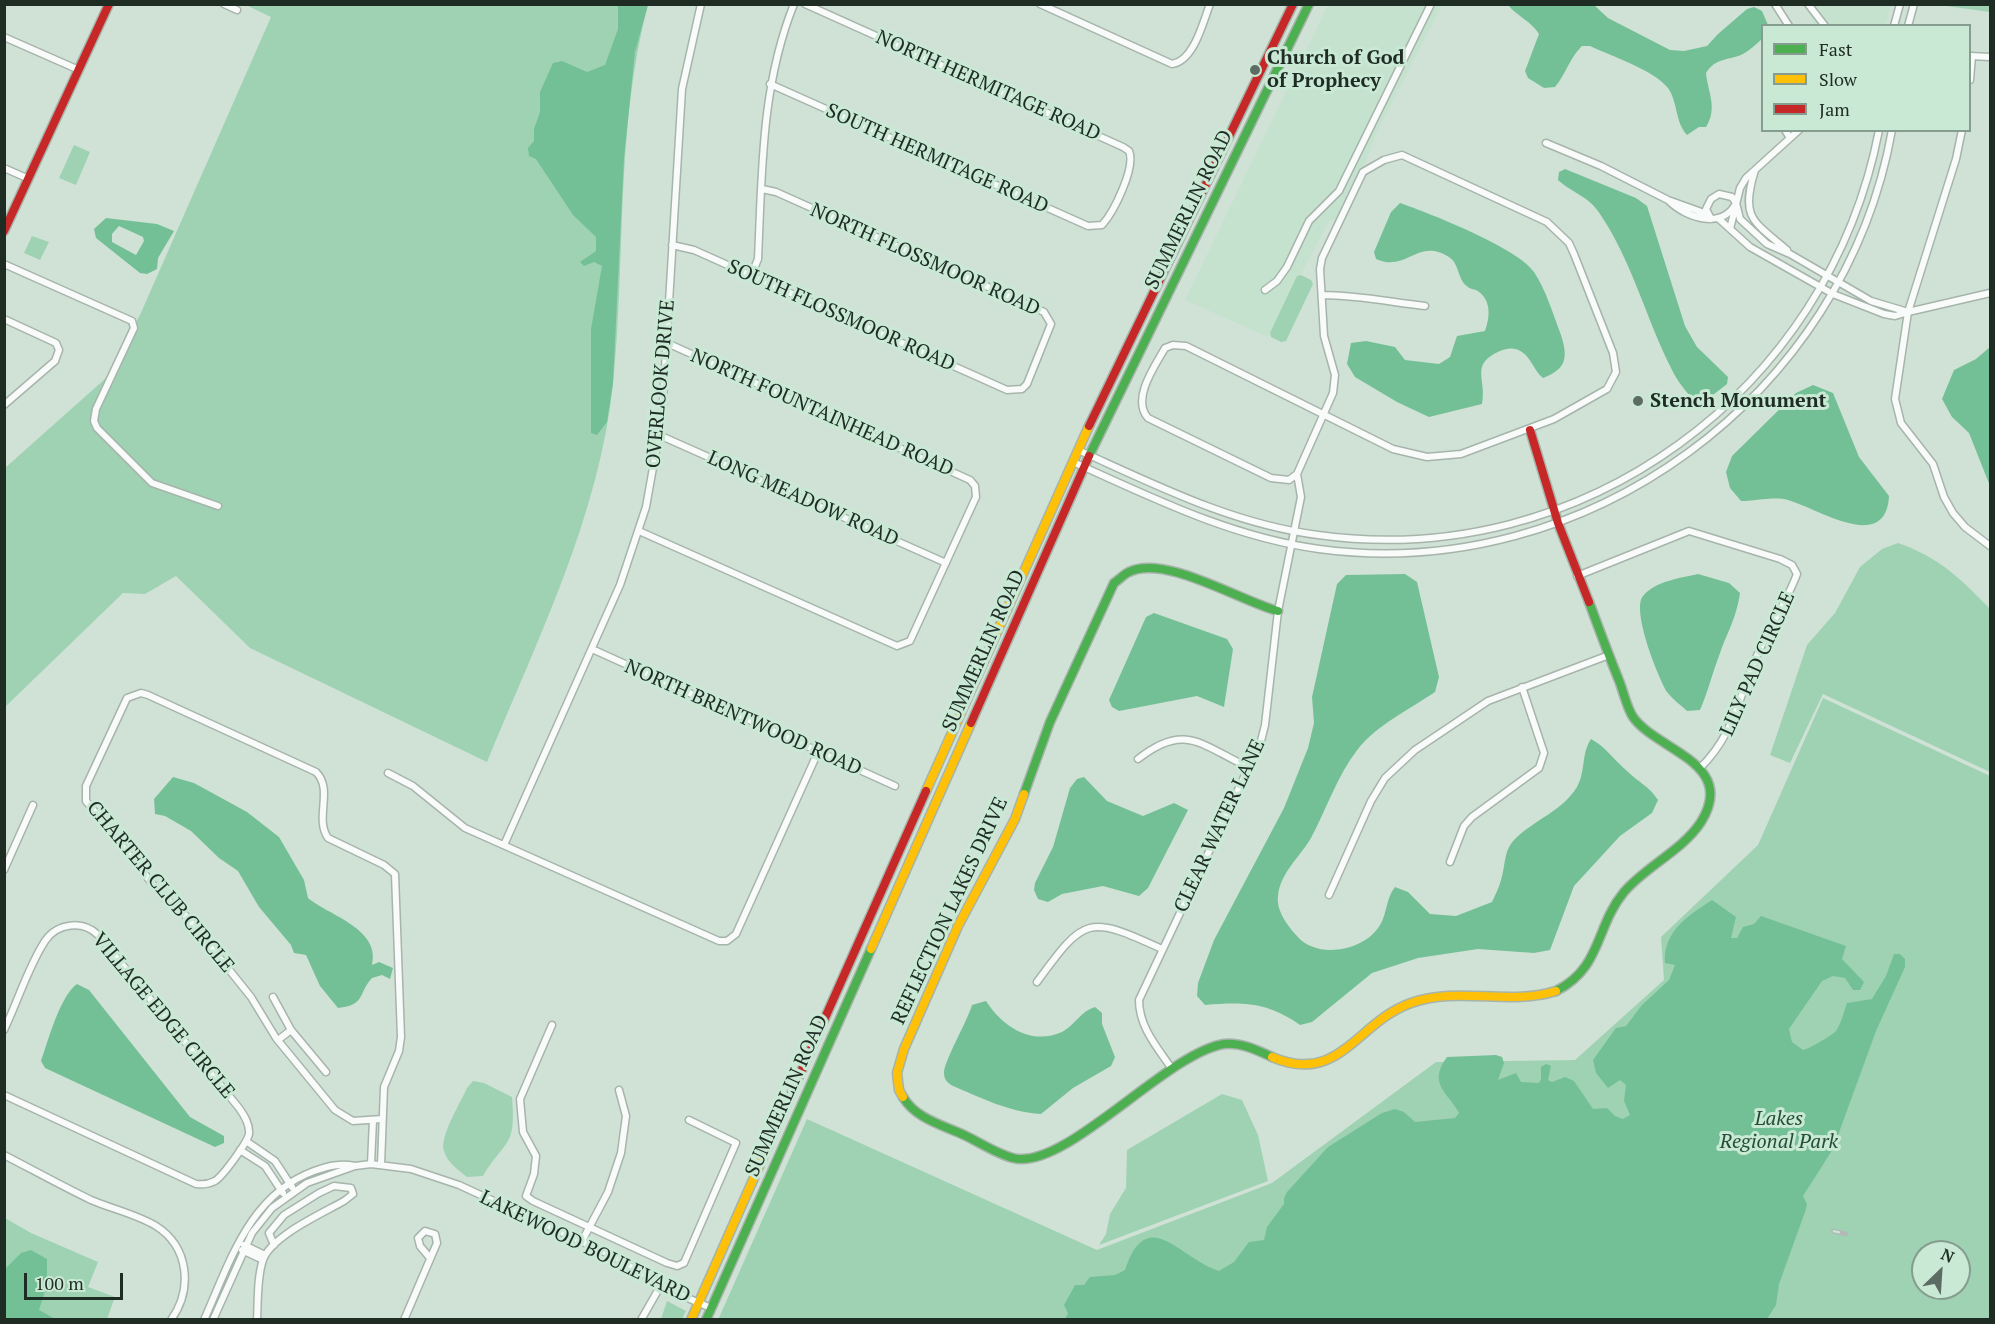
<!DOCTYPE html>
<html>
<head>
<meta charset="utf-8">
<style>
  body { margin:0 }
  #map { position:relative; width:1995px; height:1324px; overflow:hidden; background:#d0e2d6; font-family:"PT Serif",serif }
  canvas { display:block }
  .frame { position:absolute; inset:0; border:6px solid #1f2c24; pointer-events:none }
  .legend { position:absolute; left:1761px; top:24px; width:210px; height:108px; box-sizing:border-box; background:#c9e9d4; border:2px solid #859d8e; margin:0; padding:8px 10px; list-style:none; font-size:18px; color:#1f2c24 }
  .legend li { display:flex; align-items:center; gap:12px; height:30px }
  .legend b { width:30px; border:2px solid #859d8e }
  .north { position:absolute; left:1911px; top:1240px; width:60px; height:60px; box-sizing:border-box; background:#c9e9d4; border:2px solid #859d8e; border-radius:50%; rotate:25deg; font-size:16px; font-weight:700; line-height:24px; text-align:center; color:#1f2c24 }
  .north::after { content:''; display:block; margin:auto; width:21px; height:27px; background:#5d6c62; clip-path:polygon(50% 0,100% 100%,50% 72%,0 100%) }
  .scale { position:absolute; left:24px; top:1273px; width:99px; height:27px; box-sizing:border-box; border:3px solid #1f2c24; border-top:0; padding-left:8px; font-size:18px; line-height:21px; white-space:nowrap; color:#1f2c24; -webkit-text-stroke:4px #c9e9d4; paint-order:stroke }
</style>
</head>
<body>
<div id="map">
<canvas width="1995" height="1324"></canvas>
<div class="frame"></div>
<ul class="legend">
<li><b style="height:8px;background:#4caf50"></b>Fast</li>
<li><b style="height:8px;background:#ffc107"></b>Slow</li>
<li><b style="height:8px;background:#c62828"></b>Jam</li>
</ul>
<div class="north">N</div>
<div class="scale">100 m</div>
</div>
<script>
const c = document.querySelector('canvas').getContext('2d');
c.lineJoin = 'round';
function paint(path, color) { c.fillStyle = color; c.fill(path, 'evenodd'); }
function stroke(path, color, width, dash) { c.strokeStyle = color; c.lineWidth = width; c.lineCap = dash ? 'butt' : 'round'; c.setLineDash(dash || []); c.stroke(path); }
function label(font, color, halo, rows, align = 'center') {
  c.font = font + ' "PT Serif",serif'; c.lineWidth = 6; c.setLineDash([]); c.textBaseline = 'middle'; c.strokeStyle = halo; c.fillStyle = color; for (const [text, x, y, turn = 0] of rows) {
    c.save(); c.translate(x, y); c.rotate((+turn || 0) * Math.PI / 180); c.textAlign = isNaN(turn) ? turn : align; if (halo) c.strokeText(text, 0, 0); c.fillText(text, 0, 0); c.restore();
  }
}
paint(new Path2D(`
  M1328 5H1442L1377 132 1344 218 1329 221 1268 337 1185 300Z
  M1805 5H1891L1885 26 1814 25Z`), '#c4e2ce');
paint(new Path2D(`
  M246 5H648C615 129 626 258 613 384 599 517 537 640 487 762L250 648 176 576 145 594 123 593 5 707V468L106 378 140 315 271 17Z
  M1939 5H1990V12Z
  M74 145 90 152 76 185 59 178Z
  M32 236 49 242 40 260 24 253Z
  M1301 275 1311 280 1313 284 1286 341 1281 342 1271 337 1270 333 1297 276Z
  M1898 543C1940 558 1960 578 1990 609V772L1823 694 1790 763 1770 755 1807 645 1835 613 1860 567 1882 549Z
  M1823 698 1990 776V1319L718 1320 807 1119 1097 1250 1272 1183 1436 1062 1575 1060 1664 980 1661 937 1758 845ZM1923 1252H1959V1288H1923Z
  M473 1081 484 1083 512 1097C516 1148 507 1137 483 1176L467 1177C458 1170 447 1162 444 1151 439 1137 461 1102 467 1088Z
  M1222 1094 1242 1100 1258 1135 1268 1181 1099 1245 1106 1234 1110 1214 1126 1188 1127 1150Z
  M5 1218 31 1233 98 1262 88 1287 115 1297 107 1319 5 1320Z
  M667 1301 686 1311 682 1319H661Z`), '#9ed2b3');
paint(new Path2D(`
  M618 5H648L635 52 624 158 613 383 607 422 597 435 591 433V329L602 266 594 262 584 266 580 262 596 251V237L573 215 536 159 529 156 528 148 534 141V129L540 112V92L553 63 562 61 587 72 605 65 618 29Z
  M1508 5H1594L1608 18 1670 50 1684 51 1707 46 1718 34 1747 9 1754 7 1762 11 1768 25 1762 26V39C1756 44 1750 50 1743 54 1728 61 1716 57 1706 73 1708 93 1718 108 1706 127H1699L1687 135C1675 122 1678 102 1668 88 1654 70 1611 56 1590 46H1582C1570 57 1566 74 1555 87L1544 88 1528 78 1525 71 1539 34C1531 21 1518 17 1508 5Z
  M1565 169 1636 198 1647 206 1685 326 1697 347 1728 377 1727 384 1704 402 1693 400C1686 391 1677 381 1672 370 1646 319 1632 261 1600 214 1589 196 1572 193 1558 180L1559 172Z
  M1400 203C1429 213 1518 248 1534 272 1546 290 1553 314 1561 335 1568 357 1567 369 1543 378 1534 371 1532 359 1522 352 1515 347 1507 348 1500 351 1469 365 1487 378 1482 404L1429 417 1397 402 1355 377 1347 364 1351 343 1366 341 1395 347 1405 360 1439 364 1450 357 1457 336 1485 331C1490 317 1492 299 1476 290 1474 289 1470 289 1468 287 1457 280 1460 264 1449 257 1417 237 1407 273 1376 259L1374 252 1391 212Z
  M106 218 157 224 174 231 158 258 157 269 147 274 140 273 96 238 94 229ZM119 226 143 237 144 241 136 255 112 242V234Z
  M1990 347V486L1969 433 1952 417 1942 399 1954 370 1976 359Z
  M1813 385 1833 393 1859 457 1889 496C1886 554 1819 509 1788 500 1775 496 1755 501 1741 501L1730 488 1726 472 1732 456 1796 393Z
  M1405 574 1417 582 1439 677 1435 692C1410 709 1377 725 1358 749 1337 776 1327 808 1311 838 1300 857 1280 873 1278 896 1276 911 1288 926 1297 936 1317 960 1365 951 1380 925 1387 914 1386 898 1395 887L1408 892 1430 914 1456 916 1492 902C1495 895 1499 888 1501 880 1506 865 1503 850 1516 838 1536 819 1562 811 1577 787 1586 771 1581 754 1591 739 1606 747 1614 760 1627 771 1638 782 1649 786 1658 800L1652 813 1620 836 1574 886 1550 950 1534 953 1478 949 1418 958 1372 973 1312 1022 1300 1025C1267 1002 1244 1002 1205 1005L1197 996 1198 983 1214 940 1284 808 1308 748 1314 723 1312 697 1337 584 1346 575Z
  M1698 574 1729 583 1740 593C1736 620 1727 632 1719 656 1712 674 1708 692 1700 710L1687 711C1681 705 1672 699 1667 692 1658 677 1631 610 1643 596 1655 581 1681 578 1698 574Z
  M1154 613 1227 639 1233 649 1224 707 1197 696 1119 711 1112 707 1109 700 1146 617Z
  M173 777 194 783 247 812 279 837 304 880 308 898C330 916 381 929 372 965L379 962 393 968 390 979 382 975 372 978C358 993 366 1005 338 1008L320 986 306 955 294 953 291 945 259 907 238 871 219 858 191 831 165 816 155 814 154 799Z
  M1084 777 1107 801 1143 816 1174 803 1188 810 1148 888 1139 896 1103 886 1062 894 1048 902 1038 899 1034 890 1035 883 1053 847 1070 788 1077 779Z
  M1712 900 1736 917 1731 938H1737L1743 927 1754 924 1761 916 1846 946 1842 959 1864 982 1860 990H1853L1845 978 1833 976 1822 981 1789 1029 1792 1042 1803 1050C1809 1049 1831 1036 1836 1031 1841 1024 1844 1011 1847 1003L1872 999 1886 976 1894 954H1900L1905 959V967L1876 1031 1833 1149 1803 1196 1807 1204 1805 1212 1779 1284 1776 1305 1767 1319H1065L1068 1313 1064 1305 1075 1285H1084L1090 1277 1115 1275 1125 1270C1147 1203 1179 1258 1219 1271L1234 1262 1249 1242 1264 1240 1267 1227 1284 1204V1198L1287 1192 1328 1147 1382 1113 1395 1109 1404 1112 1415 1122 1455 1118 1459 1113C1448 1092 1427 1084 1447 1057L1496 1055 1502 1057 1504 1063 1498 1080 1516 1073 1521 1082 1539 1083 1541 1079V1067L1546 1064 1551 1066 1548 1080 1552 1082 1565 1077 1574 1081 1593 1109 1607 1108 1615 1116 1623 1119 1630 1115 1624 1101 1626 1085 1620 1080 1608 1088 1596 1073 1593 1060 1616 1028 1626 1026 1642 1005 1669 980 1675 965 1665 963C1663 931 1688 916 1712 900Z
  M77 984 89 990 190 1117 224 1136V1143L215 1147 45 1068 41 1061C48 1041 60 996 77 984Z
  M986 1001C1002 1026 1031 1046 1062 1032 1075 1025 1081 1011 1095 1007L1102 1013V1024L1115 1057 1111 1066 1073 1088 1041 1114C1009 1112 981 1098 951 1085 947 1082 944 1079 944 1073 944 1061 967 1022 972 1005Z
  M31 1250 47 1259V1285L39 1310 55 1319H5V1269L21 1253Z`), '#74c096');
const street = new Path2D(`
  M224 4 237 10
  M1040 4 1172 64C1194 61 1203 22 1210 4
  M1775 4 1789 26
  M1808 4 1825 26
  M1894 26 1900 4
  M1908 26 1914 4
  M4 37 79 70
  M1970 56 1990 57
  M1970 80 1972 56
  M770 84 1088 226 1102 225C1114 212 1136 167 1129 151L1123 147 805 4
  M1785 130 1790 138
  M1962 130 1956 159 1908 312 1895 399 1901 423 1933 464 1944 497 1953 513 1965 527 1990 546
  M1546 143 1601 166 1668 200 1707 214
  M4 168 29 179
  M1755 170C1740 218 1753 221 1787 250
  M1669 201C1686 218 1723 230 1736 203L1732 197 1719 194 1711 199 1706 209 1711 219
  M1719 219 1750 247 1833 294 1884 314 1895 316 1908 312 1871 301 1790 254 1767 244 1740 219 1736 203
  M1730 229 1740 188 1746 178 1799 130
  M672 245 694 250 1007 390 1022 389 1027 384 1051 324 1044 312 776 192 762 189
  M4 264 132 321 134 328 96 409 94 421 97 428 152 483 218 506
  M751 276 758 259C762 173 761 86 794 4
  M1265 290 1277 281 1287 267 1309 221 1339 191 1431 4
  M1322 295C1357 295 1390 302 1425 306
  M1908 312 1990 293
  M4 319 56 343 59 350 55 361 4 405
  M659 435 946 563
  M1078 450C1156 485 1232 524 1318 535 1582 572 1829 391 1879 130
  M1073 462C1153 498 1231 537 1319 549 1586 585 1845 396 1892 130
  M639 531 897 646 910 641 976 497 975 486 970 480 667 343
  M1577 576 1689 531 1780 559 1792 565 1797 574C1787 601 1771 624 1760 649 1739 693 1736 733 1700 768
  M592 649 895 786
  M1138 759C1185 722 1201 745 1248 767
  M388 773 413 786 465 828 719 941H727L736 934 818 752
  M504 845 620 585 646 507 662 417 682 89 701 4
  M1450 862 1464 826 1472 817 1539 768 1544 753 1522 687
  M4 870 33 805
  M1329 895 1371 801 1385 778 1415 750 1488 701 1609 655
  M1037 982C1085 916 1088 915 1162 949
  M273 997 291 1030
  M552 1025 520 1099 523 1132 536 1156 534 1174 526 1196 533 1201 667 1263 677 1266 684 1263 736 1143 689 1120
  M4 1030C18 1001 28 967 45 941 57 923 83 920 98 935L239 1108C244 1115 250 1124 249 1134 247 1143 223 1176 215 1181 209 1184 203 1185 196 1184L4 1095
  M278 1040 291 1030 326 1072
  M1172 1069C1157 1047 1139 1027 1139 1000L1261 741 1265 725 1278 611 1301 497 1297 474 1333 393 1335 375 1324 336 1320 269 1322 258 1363 172 1384 160 1402 155 1547 222 1569 243 1574 254 1613 353 1616 372 1607 389 1554 419 1461 454 1427 457 1393 449 1186 346 1173 345 1165 348C1155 366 1131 399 1148 418L1271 478 1289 480 1297 474
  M246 1141 275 1161 292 1187
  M240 1150 265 1166 283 1193
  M4 1155C33 1170 62 1186 91 1200 112 1209 136 1214 156 1226 189 1247 193 1289 171 1320
  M371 1164 373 1120
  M381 1165 384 1087 399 1051 401 1037 395 874 384 865 328 838C314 818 334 790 316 772L148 695 141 693 127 698 86 786V801L163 897 181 910 251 997 276 1038 335 1110 353 1121 382 1119
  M582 1241 608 1192 621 1153 626 1116 619 1090
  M244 1245 265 1255
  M242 1250 263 1260
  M204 1320C230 1262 249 1195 314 1171 328 1166 340 1163 355 1166
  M213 1320 252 1233 272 1208 307 1183 355 1166 371 1164 411 1169 459 1185 613 1256 669 1290 711 1308
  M257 1320C258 1301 257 1277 263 1260 271 1236 323 1213 344 1201L353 1194 351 1188 334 1186 319 1193 284 1215 269 1233 274 1245
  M404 1320 437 1243 435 1234 425 1231 418 1238 420 1246 430 1258
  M641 1320 661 1285`);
const fast = new Path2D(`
  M1089 456 1309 4
  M1024 794 1050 722 1114 583C1119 580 1124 574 1129 572 1165 554 1240 601 1278 611
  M1556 991C1602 968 1595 927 1624 892 1646 866 1682 851 1701 822 1738 763 1656 750 1633 717 1627 708 1624 694 1620 683 1609 656 1599 629 1589 602
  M903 1097C915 1118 942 1125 964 1135 979 1142 997 1154 1013 1158 1064 1172 1166 1053 1224 1044 1240 1042 1257 1050 1272 1057
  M706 1320 871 949`);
const slow = new Path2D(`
  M926 791 1089 426
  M871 949 971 723
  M1272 1057C1339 1086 1357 1022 1411 1003 1458 986 1509 1006 1556 991
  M903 1097 899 1090 897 1073 904 1049 958 926 1015 819 1024 794
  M691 1320 788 1101`);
const jam = new Path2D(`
  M4 231 109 4
  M1089 426 1293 4
  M1530 430 1558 523 1589 602
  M971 723 1089 456
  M788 1101 926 791`);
stroke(street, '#a7b4ab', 9);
stroke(fast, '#a7b4ab', 11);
stroke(slow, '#a7b4ab', 11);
stroke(jam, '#a7b4ab', 11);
stroke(street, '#f8fbf9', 6);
stroke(fast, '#4caf50', 8);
stroke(slow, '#ffc107', 8);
stroke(jam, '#c62828', 8);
const rail = new Path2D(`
  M1833 1231 1846 1234`);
stroke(rail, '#b4b8b6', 4.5);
stroke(rail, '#c9e9d4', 2, [7]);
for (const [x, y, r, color] of [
  [1255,70,6,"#5d6c62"],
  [1638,401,6,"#5d6c62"]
]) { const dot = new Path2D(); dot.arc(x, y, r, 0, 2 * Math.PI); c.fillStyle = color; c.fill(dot); stroke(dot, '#c9e9d4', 2); }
label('bold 20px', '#1f2c24', '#c9e9d4', [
  ["Church of God",1267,58],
  ["of Prophecy",1267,81],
  ["Stench Monument",1650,401]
], 'left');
label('20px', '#1f2c24', '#c9e9d4', [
  ["NORTH HERMITAGE ROAD",988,86,24],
  ["SOUTH HERMITAGE ROAD",937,159,24],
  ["SUMMERLIN ROAD",1189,210,-64],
  ["NORTH FLOSSMOOR ROAD",925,260,24],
  ["SOUTH FLOSSMOOR ROAD",841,316,24],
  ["OVERLOOK DRIVE",661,384,-85],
  ["NORTH FOUNTAINHEAD ROAD",822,413,24],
  ["LONG MEADOW ROAD",803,499,24],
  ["SUMMERLIN ROAD",984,651,-66],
  ["LILY PAD CIRCLE",1758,664,-66],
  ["NORTH BRENTWOOD ROAD",743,718,24],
  ["CLEAR WATER LANE",1220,826,-65],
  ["CHARTER CLUB CIRCLE",160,887,50],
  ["REFLECTION LAKES DRIVE",950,911,-65],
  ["VILLAGE EDGE CIRCLE",163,1016,50],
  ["SUMMERLIN ROAD",787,1096,-66],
  ["LAKEWOOD BOULEVARD",585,1247,26]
]);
label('italic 20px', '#244e36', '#c9e9d4', [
  ["Lakes",1779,1119],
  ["Regional Park",1779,1142]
]);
</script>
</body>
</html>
